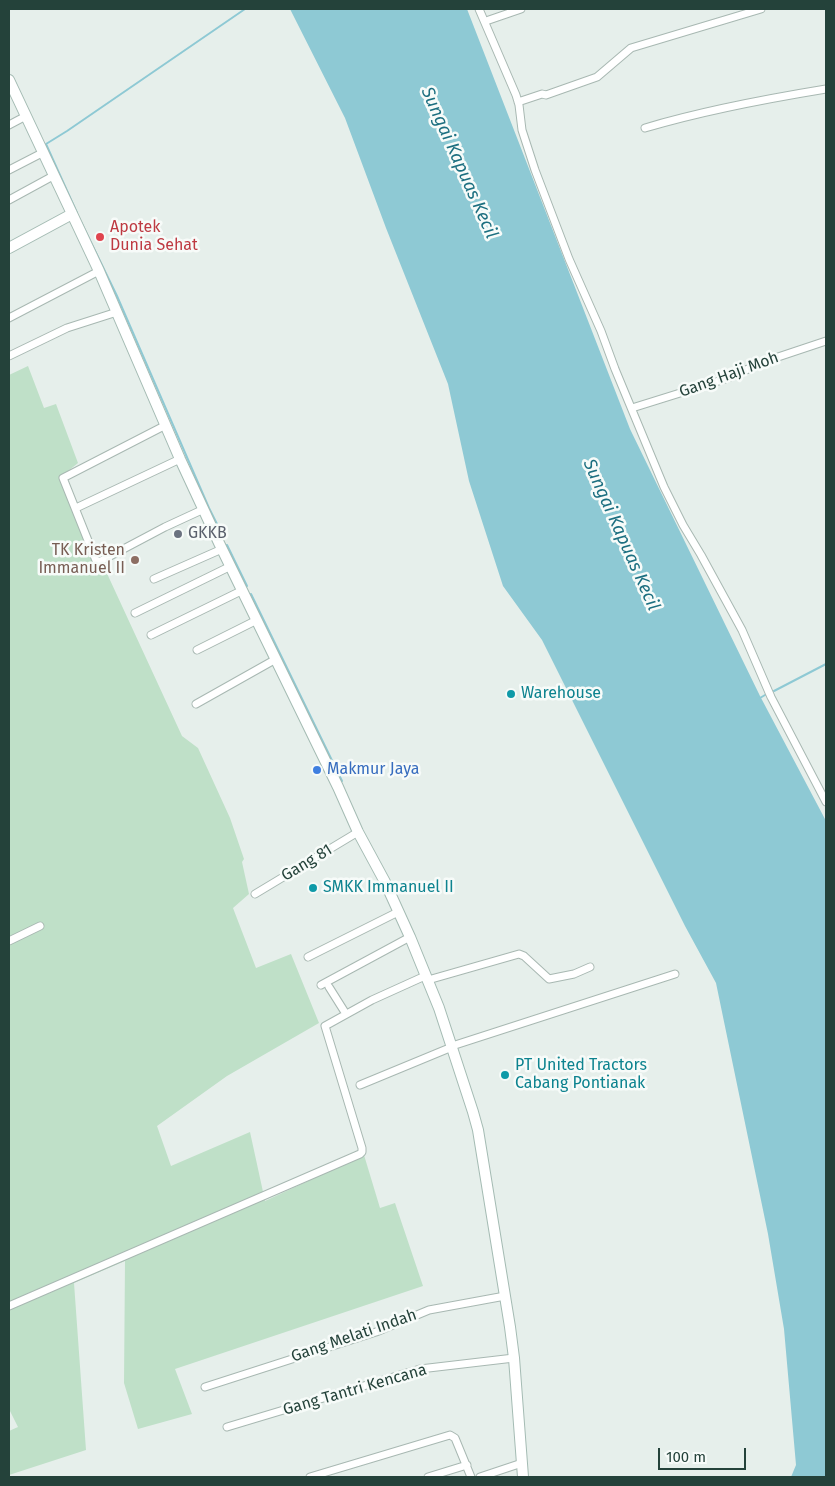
<!DOCTYPE html>
<html>
<head>
<meta charset="utf-8">
<style>
  body { margin:0 }
  #map { position:relative; width:835px; height:1486px; overflow:hidden; background:#e6efeb; font-family:"Fira Sans",sans-serif }
  canvas { display:block }
  .frame { position:absolute; inset:0; border:10px solid #24423a; pointer-events:none }
  .scale { position:absolute; left:658px; top:1448px; width:88px; height:22px; box-sizing:border-box; border:2px solid #24423a; border-top:0; padding-left:6px; font-size:15px; line-height:18px; white-space:nowrap; color:#24423a; -webkit-text-stroke:4px #f7fbf9; paint-order:stroke }
</style>
</head>
<body>
<div id="map">
<canvas width="835" height="1486"></canvas>
<div class="frame"></div>
<div class="scale">100 m</div>
</div>
<script>
const c = document.querySelector('canvas').getContext('2d');
c.lineJoin = 'round';
function paint(path, color) { c.fillStyle = color; c.fill(path, 'evenodd'); }
function stroke(path, color, width, dash) { c.strokeStyle = color; c.lineWidth = width; c.lineCap = dash ? 'butt' : 'round'; c.setLineDash(dash || []); c.stroke(path); }
function label(font, color, halo, rows, align = 'center') {
  c.font = font + ' "Fira Sans",sans-serif'; c.lineWidth = 5; c.setLineDash([]); c.textBaseline = 'middle'; c.strokeStyle = halo; c.fillStyle = color; for (const [text, x, y, turn = 0] of rows) {
    c.save(); c.translate(x, y); c.rotate((+turn || 0) * Math.PI / 180); c.textAlign = isNaN(turn) ? turn : align; if (halo) c.strokeText(text, 0, 0); c.fillText(text, 0, 0); c.restore();
  }
}
paint(new Path2D(`
  M28 366 44 408 56 404 78 463 62 476 182 736 198 748 230 818 244 859 242 862 249 894 233 908 256 968 291 954 319 1023 227 1076 157 1126 171 1166 250 1132 265 1201 364 1155 380 1208 395 1203 423 1286 175 1369 192 1414 138 1429 124 1383 125 1261 74 1283 86 1450 9 1475V1431L18 1427 9 1409V375Z`), '#bfe0c8');
paint(new Path2D(`
  M290 9H467L630 429 760 696 826 821V1477H791L796 1465 784 1329 768 1234 716 983 685 926 542 640 503 586 469 481 448 384 386 228 345 118Z`), '#8ec9d4');
stroke(new Path2D(`
  M77 213 46 144 67 131 245 9
  M81 222 117 296 209 508 223 536
  M227 545 247 586
  M251 594 342 781
  M774 691 826 664
  M760 698 765 695`), '#8ec9d4', 2);
const street = new Path2D(`
  M479 9 516 95 519 105 522 130 535 170 569 259 601 331 615 369 664 487 683 525 701 555 742 630 771 697 826 802
  M486 21 521 9
  M518 102 542 94 546 95 597 77 631 48 761 9
  M9 125 26 116
  M645 128C705 110 765 99 826 89
  M9 170 42 153
  M9 200 53 176
  M9 318 99 271
  M9 356 67 328 117 312
  M632 408 725 379 769 360 826 341
  M166 425 63 478 97 563 165 527 204 509
  M76 508 180 459
  M154 579 222 549
  M135 613 231 566
  M151 635 243 590
  M197 650 257 620
  M196 704 276 659
  M255 894 358 832
  M9 941 40 926
  M308 957 398 912
  M428 980 519 954 524 956 549 979 574 974 590 967
  M321 985 410 937
  M329 987 346 1014
  M452 1046 675 974
  M360 1085 452 1047
  M9 1306 360 1154 362 1152V1148L325 1026 372 1000 425 976
  M205 1387 376 1332 429 1310 505 1296
  M227 1427 420 1369 514 1358
  M310 1477 450 1435 455 1438 471 1477
  M428 1477 467 1465
  M480 1477 522 1463`);
const secondary = new Path2D(`
  M9 80 99 271 180 459 219 543 338 787 358 832 385 882 410 937 439 1008 473 1112 478 1130 510 1327 514 1358 523 1477
  M9 248 72 214`);
stroke(street, '#a8b8b2', 9);
stroke(secondary, '#a4bbb3', 12);
stroke(street, '#fff', 7);
stroke(secondary, '#fff', 10);
for (const [x, y, r, color] of [
  [100,237,5,"#e0444e"],
  [178,534,5,"#6b7280"],
  [135,560,5,"#8d6e63"],
  [511,694,5,"#0f9aa8"],
  [317,770,5,"#3f7fe0"],
  [313,888,5,"#0f9aa8"],
  [505,1075,5,"#0f9aa8"]
]) { const dot = new Path2D(); dot.arc(x, y, r, 0, 2 * Math.PI); c.fillStyle = color; c.fill(dot); stroke(dot, '#f7fbf9', 2); }
label('16px', '#be3a42', '#f7fbf9', [
  ["Apotek",110,228],
  ["Dunia Sehat",110,246]
], 'left');
label('16px', '#24423a', '#f7fbf9', [
  ["Gang Haji Moh",729,375,-20],
  ["Gang 81",307,863,-31],
  ["Gang Melati Indah",354,1336,-19],
  ["Gang Tantri Kencana",355,1390,-16]
]);
label('16px', '#5b616d', '#f7fbf9', [
  ["GKKB",188,534]
], 'left');
label('16px', '#785e54', '#f7fbf9', [
  ["TK Kristen",125,551],
  ["Immanuel II",125,569]
], 'right');
label('16px', '#0d838f', '#f7fbf9', [
  ["Warehouse",521,694],
  ["SMKK Immanuel II",323,888],
  ["PT United Tractors",515,1066],
  ["Cabang Pontianak",515,1084]
], 'left');
label('16px', '#366cbe', '#f7fbf9', [
  ["Makmur Jaya",327,770]
], 'left');
label('italic 18px', '#1c6f80', '#f7fbf9', [
  ["Sungai Kapuas Kecil",459,163,66],
  ["Sungai Kapuas Kecil",621,535,66]
]);
</script>
</body>
</html>
